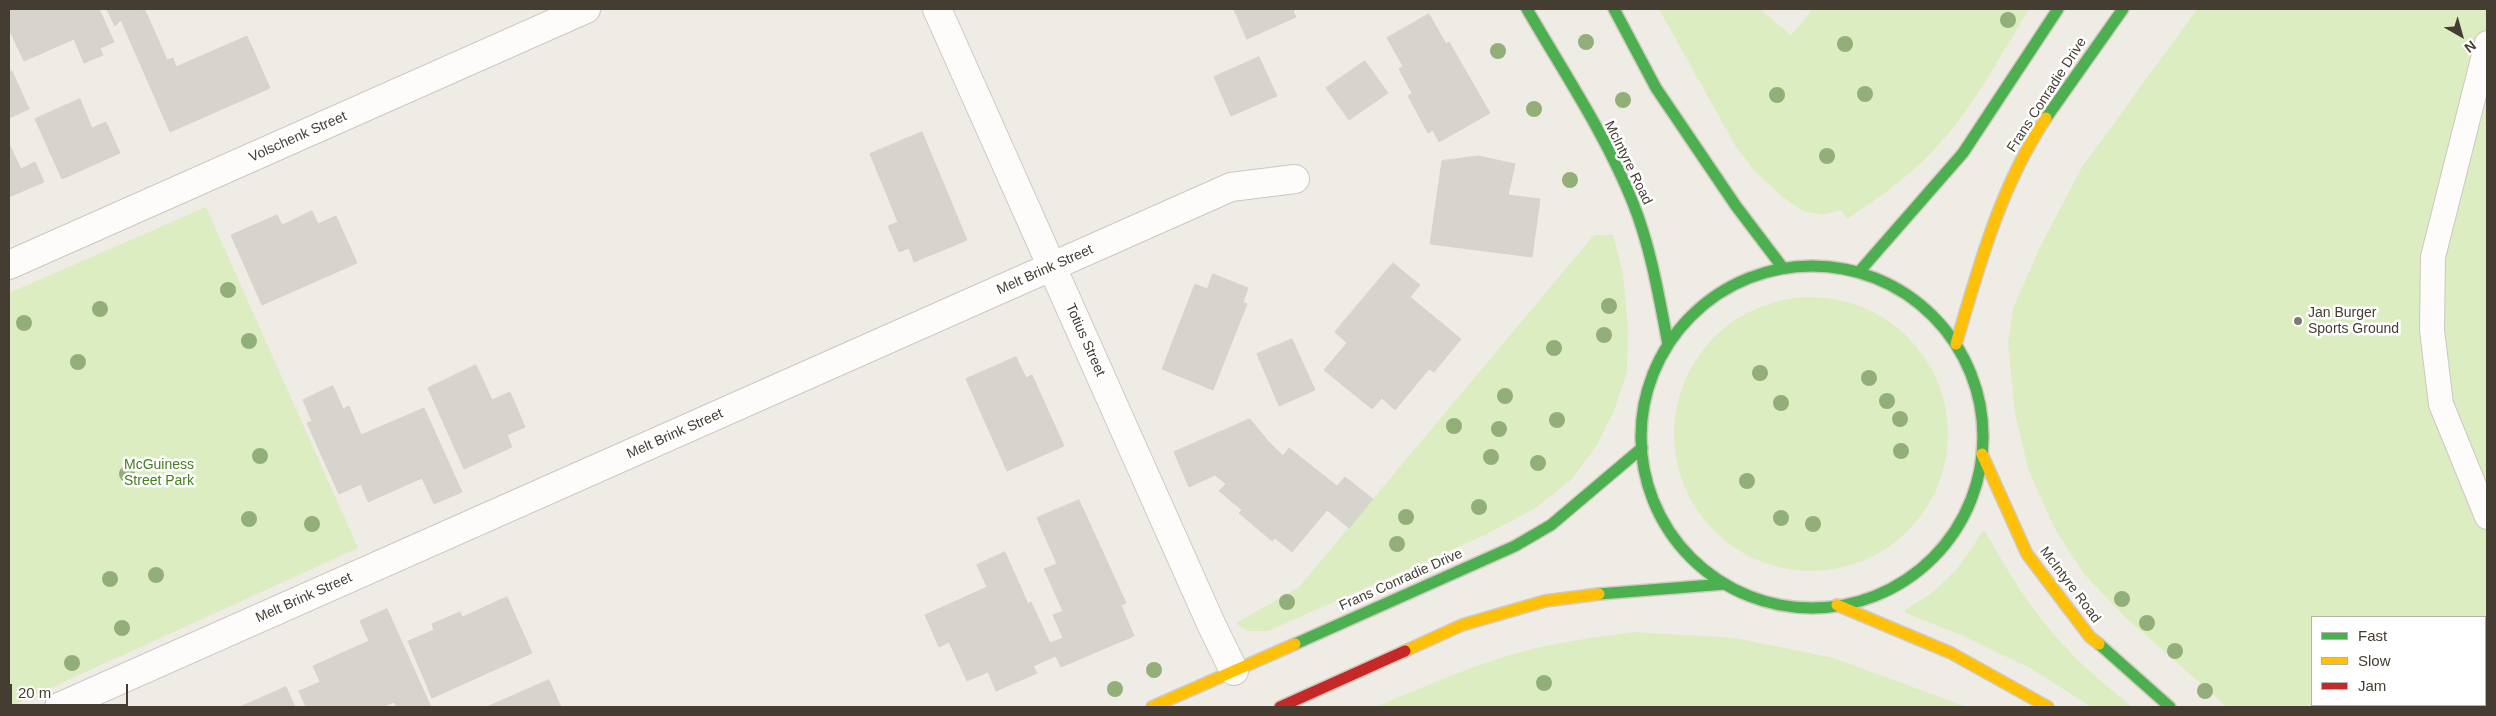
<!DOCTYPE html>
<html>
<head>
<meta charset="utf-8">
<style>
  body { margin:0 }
  #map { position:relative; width:2496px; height:716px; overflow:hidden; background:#efece6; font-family:Helvetica,sans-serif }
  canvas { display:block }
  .frame { position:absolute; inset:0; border:10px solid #453d32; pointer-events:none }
  .legend { position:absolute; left:2311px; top:616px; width:175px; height:90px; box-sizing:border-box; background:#fff; border:1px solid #b5b1ad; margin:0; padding:6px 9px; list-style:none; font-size:15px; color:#453d32 }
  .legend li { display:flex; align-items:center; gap:10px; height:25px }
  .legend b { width:25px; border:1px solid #b5b1ad }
  .north { position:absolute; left:2436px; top:10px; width:50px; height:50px; -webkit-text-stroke:4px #fff; paint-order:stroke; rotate:142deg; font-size:14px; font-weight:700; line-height:20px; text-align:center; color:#453d32 }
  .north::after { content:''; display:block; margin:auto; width:18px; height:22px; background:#453d32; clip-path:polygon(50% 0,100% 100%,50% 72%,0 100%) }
  .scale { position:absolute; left:10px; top:684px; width:118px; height:22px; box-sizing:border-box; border:2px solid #453d32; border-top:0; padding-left:6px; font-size:15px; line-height:18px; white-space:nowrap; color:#453d32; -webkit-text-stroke:4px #fff; paint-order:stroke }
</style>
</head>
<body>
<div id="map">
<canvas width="2496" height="716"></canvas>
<div class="frame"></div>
<ul class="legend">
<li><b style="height:6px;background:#4caf50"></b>Fast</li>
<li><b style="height:6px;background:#ffc107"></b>Slow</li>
<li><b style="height:6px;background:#c62828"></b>Jam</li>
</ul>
<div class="north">N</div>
<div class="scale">20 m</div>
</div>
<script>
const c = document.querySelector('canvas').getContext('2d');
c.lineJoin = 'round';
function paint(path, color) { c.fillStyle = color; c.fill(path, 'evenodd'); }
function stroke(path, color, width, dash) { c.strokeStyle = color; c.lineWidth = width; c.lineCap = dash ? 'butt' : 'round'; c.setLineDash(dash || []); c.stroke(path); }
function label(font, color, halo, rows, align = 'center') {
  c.font = font + ' Helvetica,sans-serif'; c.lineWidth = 5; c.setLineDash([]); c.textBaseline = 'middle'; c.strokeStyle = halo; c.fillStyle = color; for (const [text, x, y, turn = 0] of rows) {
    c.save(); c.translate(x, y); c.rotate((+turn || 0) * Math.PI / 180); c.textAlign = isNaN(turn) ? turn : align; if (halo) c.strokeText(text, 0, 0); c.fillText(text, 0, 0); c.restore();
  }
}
paint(new Path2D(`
  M1659 9H1760L1791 35 1813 9H2029C1999 58 1971 112 1931 153 1906 179 1877 199 1847 219L1841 210 1822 215 1803 211 1780 195 1754 170 1736 147Z
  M2197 9H2487V707H2227L2125 617 2084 574 2054 527 2028 469 2015 413 2008 343 2013 308 2041 245 2082 167ZM2312 617H2485V705H2312Z
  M206 207 358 548 9 707V293Z
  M1594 235H1613L1623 273 1628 327 1627 372 1614 411 1597 445 1572 479 1534 509 1487 534 1268 631H1247L1236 623 1299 587Z
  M1674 434a137 137 0 1 1 274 0a137 137 0 1 1-274 0Z
  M1983 531H1985C2009 574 2034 615 2069 651 2088 671 2111 689 2132 707H2091L2032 669 1961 635 1905 613V610L1933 592 1958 568Z
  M1634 632 1735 638 1834 658 1967 707H1375C1419 689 1461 670 1507 656 1548 643 1591 638 1634 632Z`), '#ddedc2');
const building = new Path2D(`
  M9 9H99L114 42 100 48 103 55 84 63 74 39 24 61 9 29Z
  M107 9H147L121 20 115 26Z
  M1234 9H1297L1293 11 1296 17 1247 39Z
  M145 10 167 60 173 58 176 67 247 36 270 88 170 132 121 20Z
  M1429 14 1446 44 1449 42 1490 113 1439 142 1433 130 1428 133 1408 96 1412 93 1399 69 1403 66 1387 38Z
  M1259 57 1277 96 1231 116 1214 77Z
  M1365 61 1388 93 1349 120 1326 88Z
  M12 71 29 109 9 118V72Z
  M80 99 92 128 106 122 120 153 62 179 35 119Z
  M922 132 967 240 914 262 909 248 899 252 888 226 898 222 870 154Z
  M9 144 21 169 35 162 44 182 9 197Z
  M1478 156 1515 164 1508 195 1540 199 1532 257 1430 244 1442 161Z
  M312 211 318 224 336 216 357 263 262 305 231 235 277 215 282 225Z
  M1393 263 1420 285 1410 297 1461 339 1434 372 1429 369 1395 410 1382 398 1372 409 1324 370 1347 343 1335 332Z
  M1213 274 1248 288 1243 302 1247 304 1213 390 1162 369 1195 284 1207 289Z
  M1292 339 1315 390 1279 406 1257 354Z
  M1016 357 1026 378 1032 375 1064 446 1007 471 966 379Z
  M476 365 492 400 510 392 525 427 507 435 512 447 464 469 428 388Z
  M333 386 343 409 349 406 361 435 424 408 462 492 434 504 422 478 368 502 361 484 339 494 307 423 312 421 303 400Z
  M1250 419 1268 441 1283 456 1289 448 1337 486 1345 477 1373 499 1349 528 1327 510 1292 552 1275 538 1272 541 1239 513 1242 510 1219 491 1226 484 1215 475 1189 487 1174 452Z
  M1079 500 1126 603 1121 605 1134 636 1061 667 1050 643 1063 638 1053 615 1063 611 1044 569 1057 564 1037 518Z
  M1005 552 1028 604 1031 602 1056 656 1033 666 1037 673 996 691 988 672 967 681 949 642 939 647 925 615 987 587 977 565Z
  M507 597 532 653 432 698 408 641 434 630 432 624 460 612 462 617Z
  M387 609 431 707H397L394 702 382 707H306L299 691 320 682 313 666 369 641 360 621Z
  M549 680 561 707H487Z
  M286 687 295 707H240Z`);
paint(building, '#d7d3cd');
stroke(building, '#d7d3cc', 1);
const lane = new Path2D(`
  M2487 43 2433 257 2432 330 2441 404 2487 517`);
const street = new Path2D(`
  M937 9 1212 626 1234 671
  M9 265 586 9
  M59 707 1231 187 1295 179`);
const fast = new Path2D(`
  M1527 9C1564 73 1606 135 1633 203 1651 248 1659 297 1668 344
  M1614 9 1656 88 1736 206 1783 268
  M2046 118 2123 9
  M1641 437a171 171 0 1 1 342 0a171 171 0 1 1-342 0Z
  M1859 272 1963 153 2058 9
  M1599 594 1725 584
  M1295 644 1515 546 1551 525 1642 448
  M2099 644 2170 707`);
const slow = new Path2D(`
  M1956 344C1979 266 2000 187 2046 118
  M1982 454 2027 554 2090 637 2099 644
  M1837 605 1951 653 2048 707
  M1405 651 1462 625 1545 601 1599 594
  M1152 707 1295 644`);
const jam = new Path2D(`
  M1280 707 1405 651`);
stroke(lane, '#cbc8c2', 26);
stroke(street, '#cbc8c2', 30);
stroke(fast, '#d0cabd', 14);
stroke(slow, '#d0cabd', 14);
stroke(jam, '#d0cabd', 14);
stroke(lane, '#fdfcfb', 24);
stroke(street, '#fdfcfb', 28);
stroke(fast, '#4caf50', 11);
stroke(slow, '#ffc107', 11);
stroke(jam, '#c62828', 11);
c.fillStyle = '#92af79';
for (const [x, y] of [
  [2008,20],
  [1586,42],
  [1845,44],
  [1498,51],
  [1865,94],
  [1777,95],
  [1623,100],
  [1534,109],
  [1827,156],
  [1570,180],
  [228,290],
  [1609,306],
  [100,309],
  [24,323],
  [1604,335],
  [249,341],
  [1554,348],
  [78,362],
  [1760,373],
  [1869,378],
  [1505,396],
  [1887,401],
  [1781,403],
  [1900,419],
  [1557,420],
  [1454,426],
  [1499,429],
  [1901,451],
  [260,456],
  [1491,457],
  [1538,463],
  [127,474],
  [1747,481],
  [1479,507],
  [1406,517],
  [1781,518],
  [249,519],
  [312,524],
  [1813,524],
  [1397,544],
  [156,575],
  [110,579],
  [2122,599],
  [1287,602],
  [2147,623],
  [122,628],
  [2175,651],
  [72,663],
  [1154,670],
  [1544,683],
  [1115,689],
  [2205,691]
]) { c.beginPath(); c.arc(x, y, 8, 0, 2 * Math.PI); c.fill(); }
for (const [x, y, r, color] of [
  [2298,321,5,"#807a71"]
]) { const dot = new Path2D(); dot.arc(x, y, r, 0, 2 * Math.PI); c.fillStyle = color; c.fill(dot); stroke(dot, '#fff', 2); }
label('14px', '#453d32', '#fff', [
  ["Frans Conradie Drive",2047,95,-57],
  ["Volschenk Street",298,137,-24],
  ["McIntyre Road",1628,163,64],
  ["Melt Brink Street",1045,270,-24],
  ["Totius Street",1085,340,66],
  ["Melt Brink Street",675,434,-24],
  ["Frans Conradie Drive",1401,580,-24],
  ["McIntyre Road",2070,585,53],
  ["Melt Brink Street",304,598,-24]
]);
label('14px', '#453d32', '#fff', [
  ["Jan Burger",2308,313],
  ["Sports Ground",2308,329]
], 'left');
label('14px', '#467d1f', '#fff', [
  ["McGuiness",159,465],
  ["Street Park",159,481]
]);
</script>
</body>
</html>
